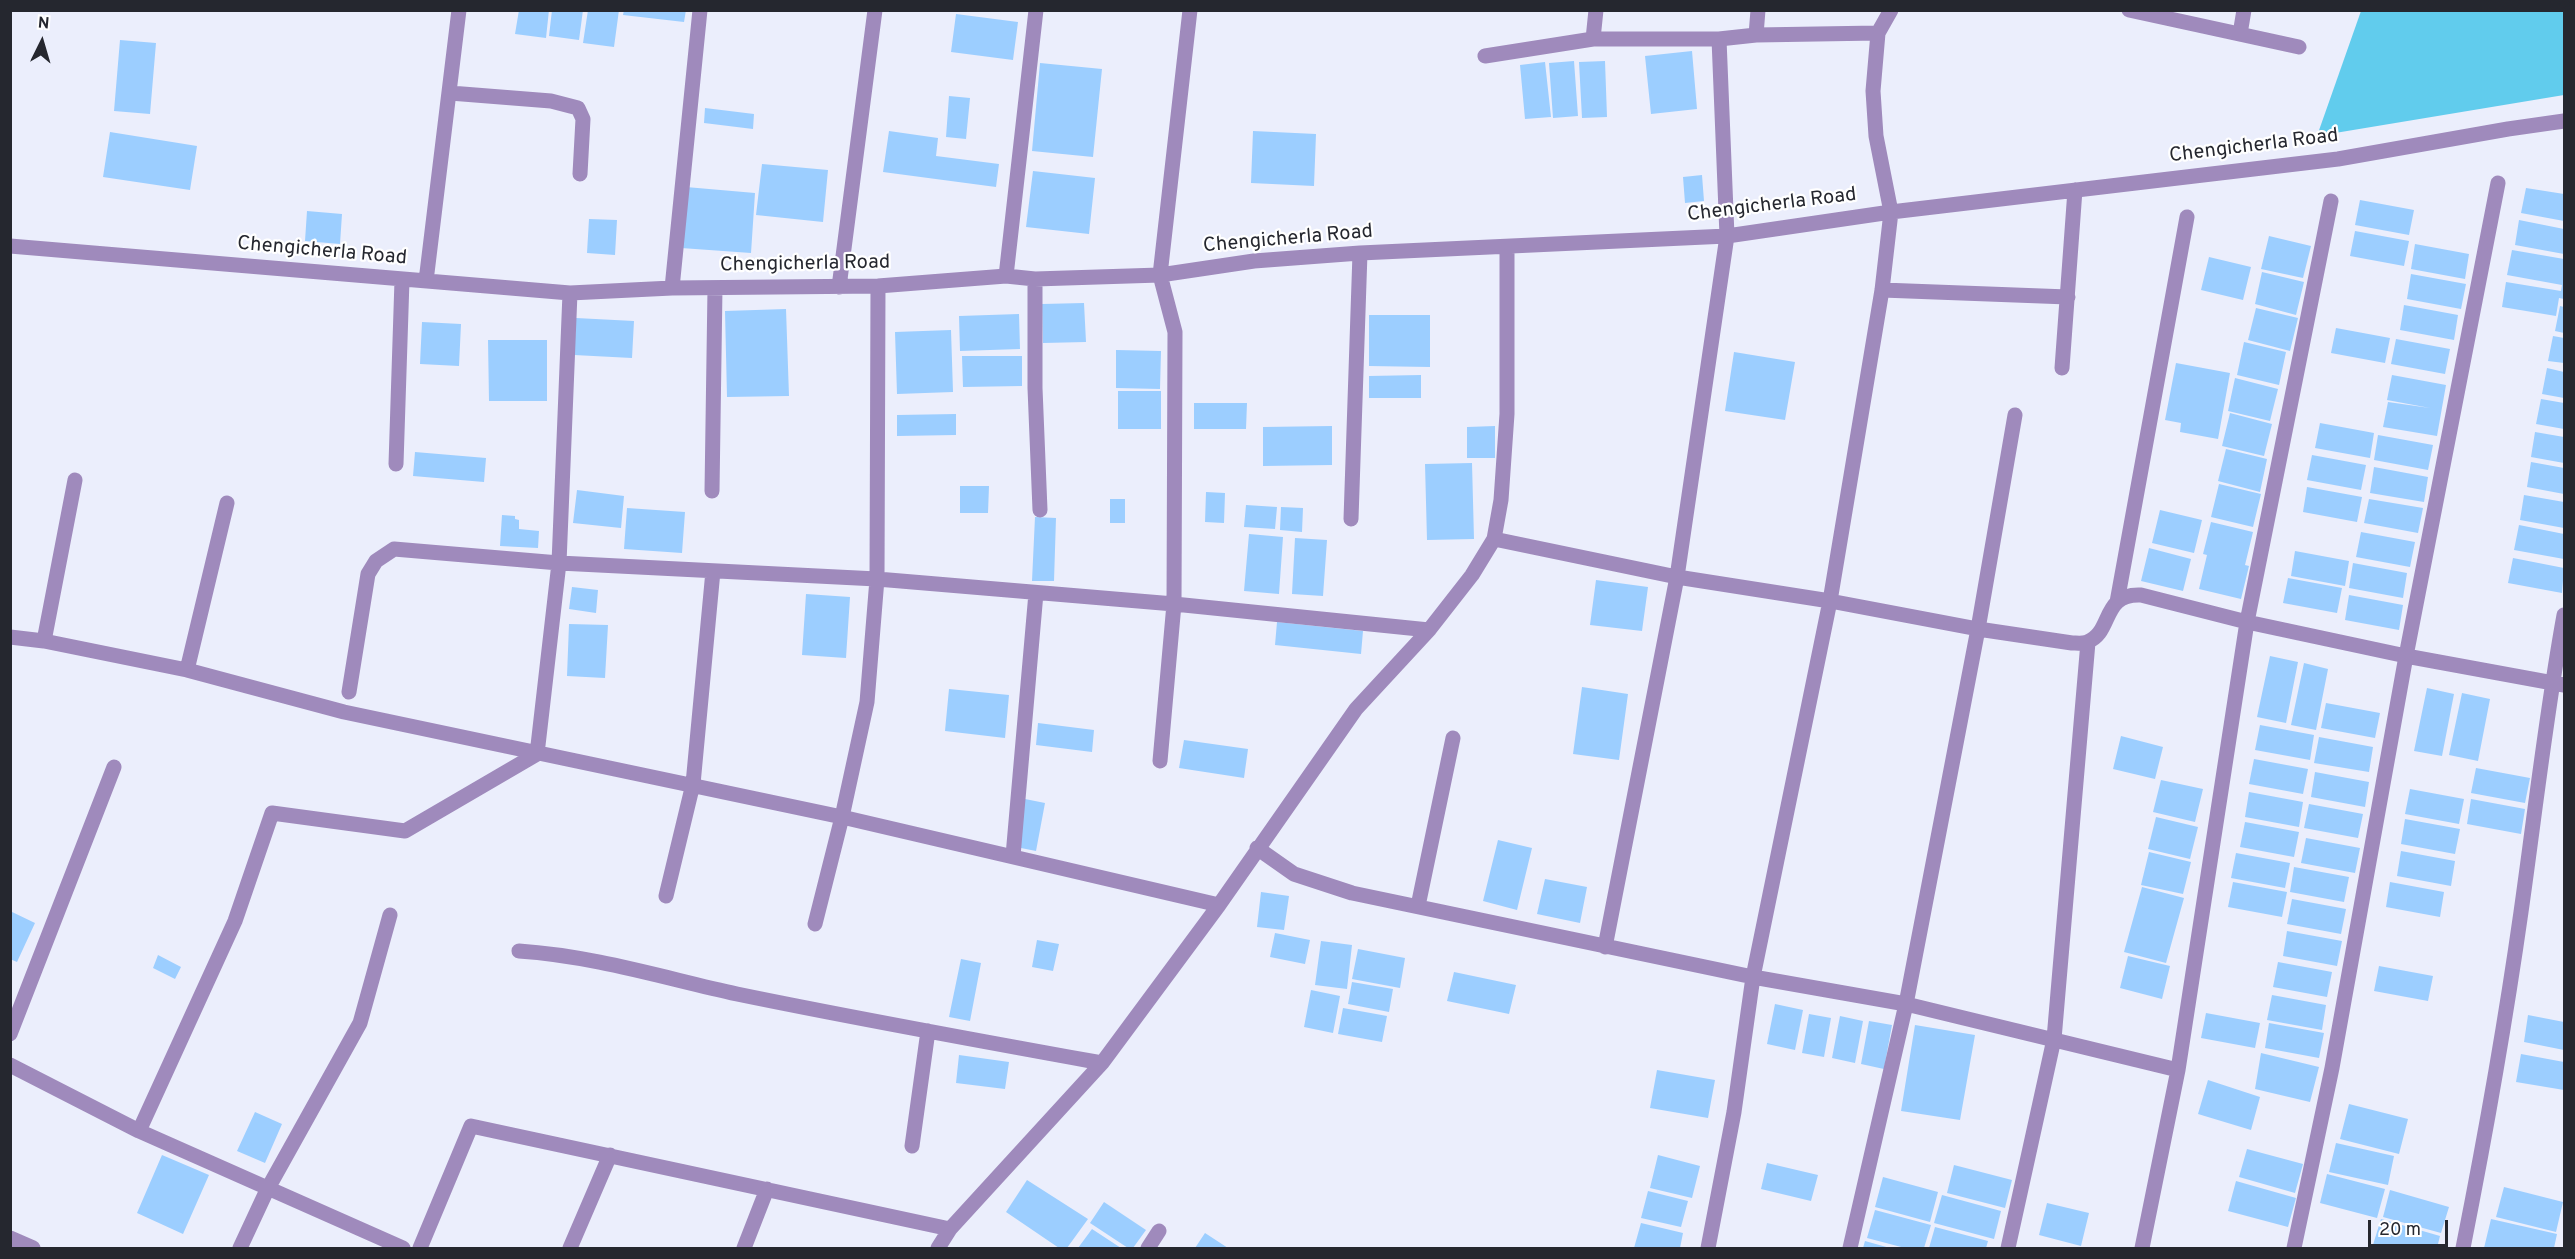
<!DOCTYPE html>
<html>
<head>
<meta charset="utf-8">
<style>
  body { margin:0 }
  #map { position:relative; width:2575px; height:1259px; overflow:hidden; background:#ebeefc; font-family:Overpass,sans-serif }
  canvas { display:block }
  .frame { position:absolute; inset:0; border:12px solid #25272f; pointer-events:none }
  .north { position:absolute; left:12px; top:12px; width:60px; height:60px; -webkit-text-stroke:4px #fff; paint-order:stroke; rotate:5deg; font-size:16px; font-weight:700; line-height:24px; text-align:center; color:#25272f }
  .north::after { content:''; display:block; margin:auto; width:21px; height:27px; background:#25272f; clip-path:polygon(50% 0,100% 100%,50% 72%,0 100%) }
  .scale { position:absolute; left:2368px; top:1220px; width:80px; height:27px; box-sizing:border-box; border:3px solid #25272f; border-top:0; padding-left:8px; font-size:18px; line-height:21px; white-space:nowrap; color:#25272f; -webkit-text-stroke:4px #fff; paint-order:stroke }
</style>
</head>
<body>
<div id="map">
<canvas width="2575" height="1259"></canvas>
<div class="frame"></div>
<div class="north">N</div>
<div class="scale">20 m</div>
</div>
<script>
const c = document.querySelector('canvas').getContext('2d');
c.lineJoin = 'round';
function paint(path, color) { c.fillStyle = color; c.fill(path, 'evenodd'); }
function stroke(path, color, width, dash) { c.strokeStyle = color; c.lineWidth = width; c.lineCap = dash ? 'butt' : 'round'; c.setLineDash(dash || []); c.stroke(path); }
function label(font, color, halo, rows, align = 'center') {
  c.font = font + ' Overpass,sans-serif'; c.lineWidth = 4.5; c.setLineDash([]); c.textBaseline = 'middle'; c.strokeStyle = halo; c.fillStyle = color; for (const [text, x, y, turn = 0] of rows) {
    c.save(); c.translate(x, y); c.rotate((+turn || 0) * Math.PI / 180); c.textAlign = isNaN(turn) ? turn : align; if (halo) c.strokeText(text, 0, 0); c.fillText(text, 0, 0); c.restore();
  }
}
paint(new Path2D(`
  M2361 11H2564V95L2317 136Z`), '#61cced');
paint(new Path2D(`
  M519 10H549L546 38 515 34Z
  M552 10H583L579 40 549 36Z
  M588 10H619L614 47 583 43Z
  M624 10H686L684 22 623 15Z
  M956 14 1018 22 1013 60 951 52Z
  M120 40 156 43 150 114 114 111Z
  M1692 51 1697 109 1651 114 1645 56Z
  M1574 61 1578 116 1553 118 1549 63Z
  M1605 61 1607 117 1582 118 1579 62Z
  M1545 62 1551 117 1525 119 1520 65Z
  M1040 63 1102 69 1093 157 1032 151Z
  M949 96 970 98 966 139 946 137Z
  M705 108 754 114 753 129 704 123Z
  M889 131 938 138 936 156 999 164 996 187 883 172Z
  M1253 131 1316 134 1314 186 1251 183Z
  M110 132 197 146 190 190 103 177Z
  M762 164 828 170 823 222 756 215Z
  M1033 171 1095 178 1089 234 1026 227Z
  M1702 175 1704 201 1685 203 1683 177Z
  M686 187 755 193 751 253 681 248Z
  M2526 188 2564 194V221L2521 213Z
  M2360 200 2414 210 2409 235 2355 225Z
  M307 211 342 214 340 244 305 241Z
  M589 219 617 220 615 255 587 253Z
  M2519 220 2564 229V254L2515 245Z
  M2355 231 2409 241 2404 266 2350 256Z
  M2269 236 2311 246 2303 278 2261 269Z
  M2415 244 2469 254 2465 279 2411 269Z
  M2512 250 2564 259V299L2559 298 2556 316 2502 307 2506 282 2561 291 2562 285 2507 275Z
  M2209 257 2251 267 2243 300 2201 290Z
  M2262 272 2304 282 2296 315 2255 304Z
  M2411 274 2466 284 2461 309 2407 299Z
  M1084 303 1086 342 1043 343 1042 304Z
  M2404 305 2458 315 2454 340 2400 330Z
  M2560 306 2564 307V333L2555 331Z
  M2256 308 2298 318 2290 351 2248 340Z
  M786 309 789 396 727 397 725 311Z
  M1019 314 1020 349 960 351 959 316Z
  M1369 315H1430V367L1369 366Z
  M576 318 634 321 632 358 574 355Z
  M422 322 461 324 459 366 420 364Z
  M2336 328 2390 338 2385 363 2331 353Z
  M951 330 953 392 897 394 895 332Z
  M2553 336 2564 338V363L2548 361Z
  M2396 339 2450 349 2445 374 2391 364Z
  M488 340H547V401H489Z
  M2244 342 2286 352 2279 385 2237 375Z
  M1116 350 1161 351 1160 389 1116 388Z
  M1734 352 1795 362 1785 420 1725 411Z
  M962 356H1022V386L963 387Z
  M2176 363 2230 373 2218 439 2180 432 2181 423 2165 420Z
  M2547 368 2564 372V398L2542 394Z
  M1421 375V398H1369V376Z
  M2392 375 2446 385 2437 436 2383 427 2388 402 2430 408 2387 400Z
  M2235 378 2278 389 2270 421 2228 411Z
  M1118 391H1161V429H1118Z
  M2541 399 2564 403V429L2536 424Z
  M1194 403H1247L1246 429H1194Z
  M2230 413 2272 424 2264 456 2222 446Z
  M956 414V435L897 436V415Z
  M2320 423 2374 433 2370 458 2315 448Z
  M1332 426V465L1263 466V427Z
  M1495 426V458H1467V427Z
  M2535 432 2564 437V463L2531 457Z
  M2378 435 2433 445 2428 470 2374 460Z
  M2226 449 2267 459 2260 492 2218 481Z
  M415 452 486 458 484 482 413 476Z
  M2312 455 2366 465 2361 490 2307 480Z
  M2531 462 2564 468V494L2527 487Z
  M1472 463 1474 539 1427 540 1425 464Z
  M2374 467 2428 477 2424 502 2370 493Z
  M2219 484 2261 494 2253 527 2211 517Z
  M960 486H989L988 513H960Z
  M2307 487 2362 497 2357 522 2303 512Z
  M577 490 624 496 621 528 573 523Z
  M1206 492 1225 493 1224 523 1205 522Z
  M2524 495 2564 502V528L2520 520Z
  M1110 499H1125V523H1110Z
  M2369 499 2423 508 2418 533 2364 523Z
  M1246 505 1277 507 1275 529 1244 527Z
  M1281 507 1303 508 1302 532 1280 530Z
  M627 508 685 512 682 553 624 549Z
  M2160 510 2202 520 2194 553 2152 543Z
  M502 515 515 516V519L519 520V529L539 531 538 548 500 546Z
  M1035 517 1056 518 1054 581H1032Z
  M2211 522 2253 532 2245 565 2249 566 2241 599 2199 589 2207 555 2203 554Z
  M2519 525 2564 534V559L2514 550Z
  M2361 532 2415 542 2410 567 2356 557Z
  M1249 534 1283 537 1279 594 1244 591Z
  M1295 538 1327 540 1323 596 1292 594Z
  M2149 548 2191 559 2183 591 2141 581Z
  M2295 551 2349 561 2345 586 2291 576Z
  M2513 558 2564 568 2562 593 2508 583Z
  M2353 563 2407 573 2403 598 2349 588Z
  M2288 578 2342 588 2337 613 2283 603Z
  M1596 580 1648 587 1642 631 1590 625Z
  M572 587 598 590 596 613 569 609Z
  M806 594 850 597 846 658 802 655Z
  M2349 595 2403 605 2399 630 2345 620Z
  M1277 622 1363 631 1361 654 1275 645Z
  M569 624 608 625 605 678 567 676Z
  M2270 656 2298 662 2286 723 2257 717Z
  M2304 663 2328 669 2316 730 2291 725Z
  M1582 687 1628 694 1619 760 1573 754Z
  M2427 688 2454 694 2442 756 2414 751Z
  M949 689 1009 695 1005 738 945 731Z
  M2462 693 2490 699 2478 761 2449 755Z
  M2326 703 2380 713 2375 738 2321 728Z
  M1038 723 1094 730 1092 752 1036 745Z
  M2260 725 2314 735 2310 760 2255 750Z
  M2121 736 2163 747 2155 779 2113 769Z
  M2319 737 2373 747 2369 772 2314 763Z
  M1184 740 1248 749 1244 778 1179 768Z
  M2254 759 2308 769 2303 794 2249 784Z
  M2476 768 2530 778 2525 803 2471 793Z
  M2315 772 2369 782 2365 807 2311 797Z
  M2161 780 2203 789 2195 822 2153 812Z
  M2410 789 2464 799 2459 824 2405 814Z
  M2249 792 2303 802 2299 827 2245 817Z
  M1025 799 1045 803 1036 851 1016 847Z
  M2471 799 2525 809 2521 834 2467 824Z
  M2309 804 2363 814 2358 838 2304 828Z
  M2156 817 2198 827 2190 859 2148 849Z
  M2405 819 2460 829 2455 854 2401 844Z
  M2245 822 2299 832 2294 857 2240 847Z
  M2306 838 2360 848 2355 873 2301 863Z
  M1498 840 1532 848 1517 910 1483 901Z
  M2401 851 2455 861 2451 886 2397 876Z
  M2149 852 2191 862 2183 894 2141 885Z
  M2236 853 2290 863 2285 888 2231 878Z
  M2294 867 2349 877 2344 902 2290 892Z
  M1545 879 1587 887 1580 923 1537 914Z
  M2233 882 2287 892 2282 917 2228 907Z
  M2390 882 2444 892 2440 917 2386 907Z
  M2142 887 2184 898 2166 963 2124 952Z
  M1261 892 1289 896 1284 930 1257 927Z
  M2292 899 2346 909 2341 934 2287 924Z
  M10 911 35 923 17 962 10 959Z
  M2287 931 2342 941 2337 966 2283 956Z
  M1275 933 1310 940 1305 964 1270 957Z
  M1037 940 1059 944 1053 971 1032 967Z
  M1321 941 1352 945 1347 989 1315 985Z
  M1358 949 1405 958 1400 988 1352 979Z
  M158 955 181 967 175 979 153 968Z
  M2128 956 2170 966 2162 999 2120 988Z
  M961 959 981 963 970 1021 949 1017Z
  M2278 962 2332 972 2327 997 2273 987Z
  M2379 966 2433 976 2428 1001 2374 991Z
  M1454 972 1516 985 1509 1014 1447 1001Z
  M1352 982 1393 989 1389 1012 1348 1004Z
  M1311 990 1340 996 1333 1033 1304 1027Z
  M2272 995 2326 1005 2322 1030 2267 1020Z
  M1775 1004 1803 1010 1795 1050 1767 1044Z
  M1343 1008 1387 1016 1382 1042 1338 1034Z
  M2206 1013 2260 1023 2255 1048 2201 1038Z
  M1809 1014 1831 1018 1824 1057 1802 1053Z
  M2528 1015 2564 1022V1050L2524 1042Z
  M1840 1016 1863 1021 1855 1063 1832 1058Z
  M1869 1021 1892 1025 1884 1069 1861 1064Z
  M2269 1023 2324 1033 2319 1058 2265 1048Z
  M1915 1025 1975 1035 1960 1120 1901 1111Z
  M2261 1053 2319 1067 2310 1102 2255 1089Z
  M2521 1054 2564 1062V1090L2516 1082Z
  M959 1055 1009 1062 1005 1089 956 1083Z
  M1657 1070 1715 1080 1708 1118 1650 1108Z
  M2208 1080 2260 1097 2251 1130 2198 1114Z
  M2349 1104 2408 1119 2399 1154 2340 1139Z
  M255 1112 282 1124 265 1163 237 1151Z
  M2336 1143 2394 1156 2388 1185 2329 1172Z
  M2247 1149 2303 1164 2295 1193 2239 1177Z
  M162 1155 209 1175 183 1234 137 1213Z
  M1658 1155 1700 1166 1692 1198 1650 1188Z
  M1767 1163 1818 1175 1811 1201 1761 1189Z
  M1954 1165 2012 1180 2005 1208 1947 1193Z
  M2327 1174 2385 1189 2377 1218 2320 1203Z
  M1883 1177 1938 1192 1930 1222 1875 1207Z
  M1027 1180 1088 1219 1067 1248H1059L1006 1212Z
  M2236 1181 2296 1198 2288 1227 2228 1211Z
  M2504 1187 2563 1202 2556 1232 2496 1217Z
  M2390 1190 2449 1207 2441 1233 2383 1217Z
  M1648 1191 1688 1201 1681 1227 1641 1218Z
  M1942 1195 2001 1211 1994 1239 1934 1223Z
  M1104 1202 1146 1230 1133 1248H1128L1090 1223Z
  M2047 1203 2089 1213 2081 1246 2039 1235Z
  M1875 1210 1931 1225 1924 1248H1905L1867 1238Z
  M2381 1219 2440 1236 2437 1248H2372Z
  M2491 1219 2557 1234 2554 1248H2484Z
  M1641 1223 1683 1233 1680 1248H1634Z
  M1935 1227 1988 1241 1986 1248H1929Z
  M1092 1229 1121 1248H1078Z
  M1205 1233 1228 1248H1195Z
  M1865 1241 1890 1248H1863Z`), '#9cceff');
stroke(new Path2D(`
  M2129 10 2299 47
  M2240 34 2244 10
  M1756 35 1758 10
  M1593 39 1596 10
  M1485 56 1593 39H1719L1756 35 1878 33
  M450 93 551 101 578 108 583 119 580 174
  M10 246 570 293 672 288 878 286 1006 276 1035 279 1160 275 1254 261 1360 253 1727 236 1891 212 2338 159 2508 129 2564 121
  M1006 276 1036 10
  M1035 279V388L1040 510
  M426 281 459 10
  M839 287 875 10
  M672 288 700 10
  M1882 290 2068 297
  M2062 368 2075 190
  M396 464 402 280
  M712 491 715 288
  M1351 519 1360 253
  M1494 539 1677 577 1830 601 1978 629 2072 643C2076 643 2083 644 2087 642 2113 633 2101 593 2141 595L2247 622 2406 656 2564 685
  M2117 602 2187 217
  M10 637 44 641 187 670 344 712 842 817 1219 905
  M44 641 75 480
  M187 670 227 503
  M349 692 368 574 376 561 394 549 559 563 877 579 1174 604 1429 630
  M1160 761 1174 604 1175 332 1160 275 1190 10
  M1257 848 1294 874 1352 893 1753 977 1906 1004 2178 1070
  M1013 856 1036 593
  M666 896 693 784 713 571
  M1418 906 1453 738
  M815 924 842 817 867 702 877 579 878 286
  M1605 947 1677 577 1727 236 1719 39
  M519 951C594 956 664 978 737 994 858 1019 980 1041 1102 1063
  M10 1034 114 767
  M10 1065 139 1131 403 1248
  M139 1131 235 921 272 813 405 831 537 754 559 563 570 293
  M912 1146 928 1031
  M10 1238 33 1248
  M240 1248 267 1190 360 1023 390 915
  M420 1248 471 1126 950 1229
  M570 1248 610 1155
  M744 1248 767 1189
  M938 1248 950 1229 1102 1063 1219 905 1356 709 1429 630 1472 575 1494 539 1501 500 1507 414V248
  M1148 1248 1159 1231
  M1708 1248 1734 1112 1753 977 1830 601 1882 290 1891 212 1876 136 1873 91 1878 33 1891 10
  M1850 1248 1906 1004 1978 629 2015 415
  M2008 1248 2054 1039 2088 642
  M2142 1248 2178 1070 2247 622 2331 201
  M2294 1248 2332 1068 2406 656 2498 183
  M2463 1248C2485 1137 2505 1025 2521 912 2535 813 2546 714 2564 615`), '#9f8abc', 15);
label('20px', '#25272f', '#fff', [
  ["Chengicherla Road",2254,147,-7],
  ["Chengicherla Road",1772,206,-7],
  ["Chengicherla Road",1288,240,-5],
  ["Chengicherla Road",322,252,5],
  ["Chengicherla Road",805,265,-1]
]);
</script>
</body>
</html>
